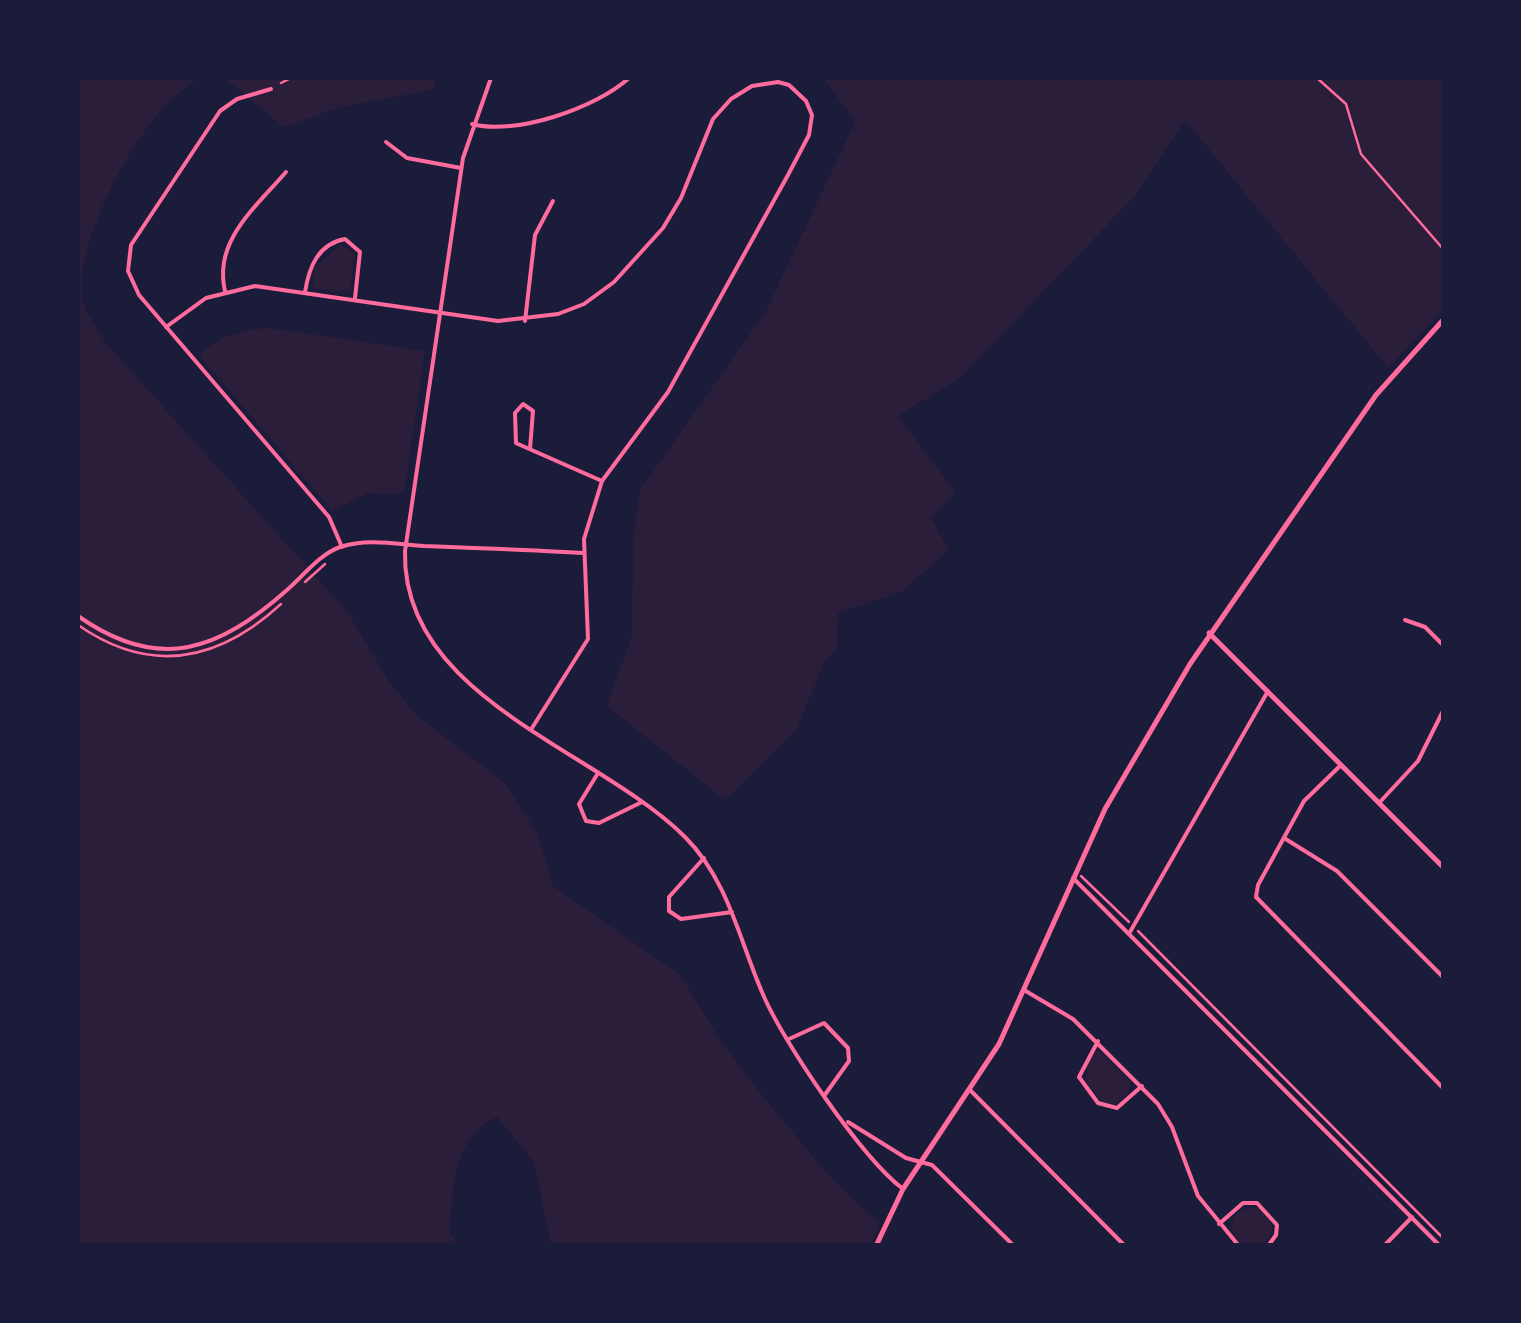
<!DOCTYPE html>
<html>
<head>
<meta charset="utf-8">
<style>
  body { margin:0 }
  #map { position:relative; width:1521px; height:1323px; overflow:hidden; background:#1b1b3a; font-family:"Golos Text",sans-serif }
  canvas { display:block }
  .frame { position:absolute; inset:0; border:80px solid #1b1b3a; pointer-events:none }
</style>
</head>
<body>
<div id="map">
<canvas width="1521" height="1323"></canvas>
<div class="frame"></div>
</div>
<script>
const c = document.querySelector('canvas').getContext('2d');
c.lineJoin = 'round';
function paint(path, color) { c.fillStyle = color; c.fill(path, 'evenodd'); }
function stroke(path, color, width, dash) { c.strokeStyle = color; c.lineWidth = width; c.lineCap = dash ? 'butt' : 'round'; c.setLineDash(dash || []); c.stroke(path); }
paint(new Path2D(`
  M78 78H201C145 104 79 231 81 294 82 308 98 329 105 342L346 610 388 680 416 715 504 782 537 833 553 886 680 975 720 1040 765 1099 830 1177 880 1224 871 1245H551L534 1162 497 1117C452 1138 454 1189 449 1232L459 1245H78Z
  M224 78H437L433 90 340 107 284 127Z
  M824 78H1443V310L1388 368 1185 120 1134 197 961 377 898 416 955 492 931 518 949 550 901 592 838 613 837 649 826 659 796 730 725 800 607 706 632 635 633 541 640 490 766 311 855 122Z
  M340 245 355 253 350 291 316 289 312 283 314 267Z
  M270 328 425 351 404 494 368 493 332 511 199 355C222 336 240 329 270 328Z
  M1098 1050 1131 1081 1128 1094 1114 1105 1102 1101 1085 1082 1088 1062Z
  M1232 1227a20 20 0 1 1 40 0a20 20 0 1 1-40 0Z`), '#2a1e3b');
stroke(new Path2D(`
  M1317 78 1346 104 1361 154 1444 250
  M281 83 291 78
  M305 582 325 564
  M78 625C150 675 218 662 281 604
  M1081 876 1129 922
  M1138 931 1444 1239`), '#ff6b9d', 2.5);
stroke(new Path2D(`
  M491 78 463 158 405 551C401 698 598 750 685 837 728 880 739 939 762 992 782 1041 862 1158 903 1189
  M271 89 237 99 220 111 131 245 128 271 139 295 329 517 342 547
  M472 124C515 136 596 108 629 78
  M386 142 407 158 461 168
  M225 291C213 241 256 207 286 172
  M305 292C309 267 318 244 345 239L360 252 355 298
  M525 321 535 235 553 201
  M166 327 206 298 255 286 498 321 558 314 584 304 614 282 663 228 681 198 713 119 731 99 752 86 778 82 789 85 806 101 812 115 809 135 788 175 668 392 602 481 584 539 588 639 532 728
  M530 449 533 411 523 404 515 413 516 443 518 444 602 481
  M78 616C159 673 218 651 287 590 303 576 320 554 340 547 367 538 396 544 424 546 477 548 530 550 583 553
  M1405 620 1425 627 1444 646
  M1341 765 1304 801 1258 885 1256 897 1444 1089
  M598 773 579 804 586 821 599 823 642 802
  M1379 803 1418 761 1444 709
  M1284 838 1337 871 1444 978
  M704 858 669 897V911L681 919 732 912
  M1073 878 1440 1246
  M1130 932 1268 691
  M1024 990 1073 1019 1158 1104 1172 1127 1198 1196 1239 1246
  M789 1039 824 1023 848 1048 849 1061 824 1096
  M1098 1041 1079 1077 1098 1103 1117 1108 1142 1086
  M970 1090 1125 1246
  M848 1122 906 1158 932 1165 1014 1246
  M1219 1224 1243 1203H1257L1277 1225 1276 1235 1268 1246
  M1384 1246 1412 1217`), '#ff6b9d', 4);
stroke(new Path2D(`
  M1209 633 1444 868
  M876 1246 903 1189 999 1044 1105 809 1190 664 1376 395 1444 319`), '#ff6b9d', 5);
</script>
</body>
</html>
